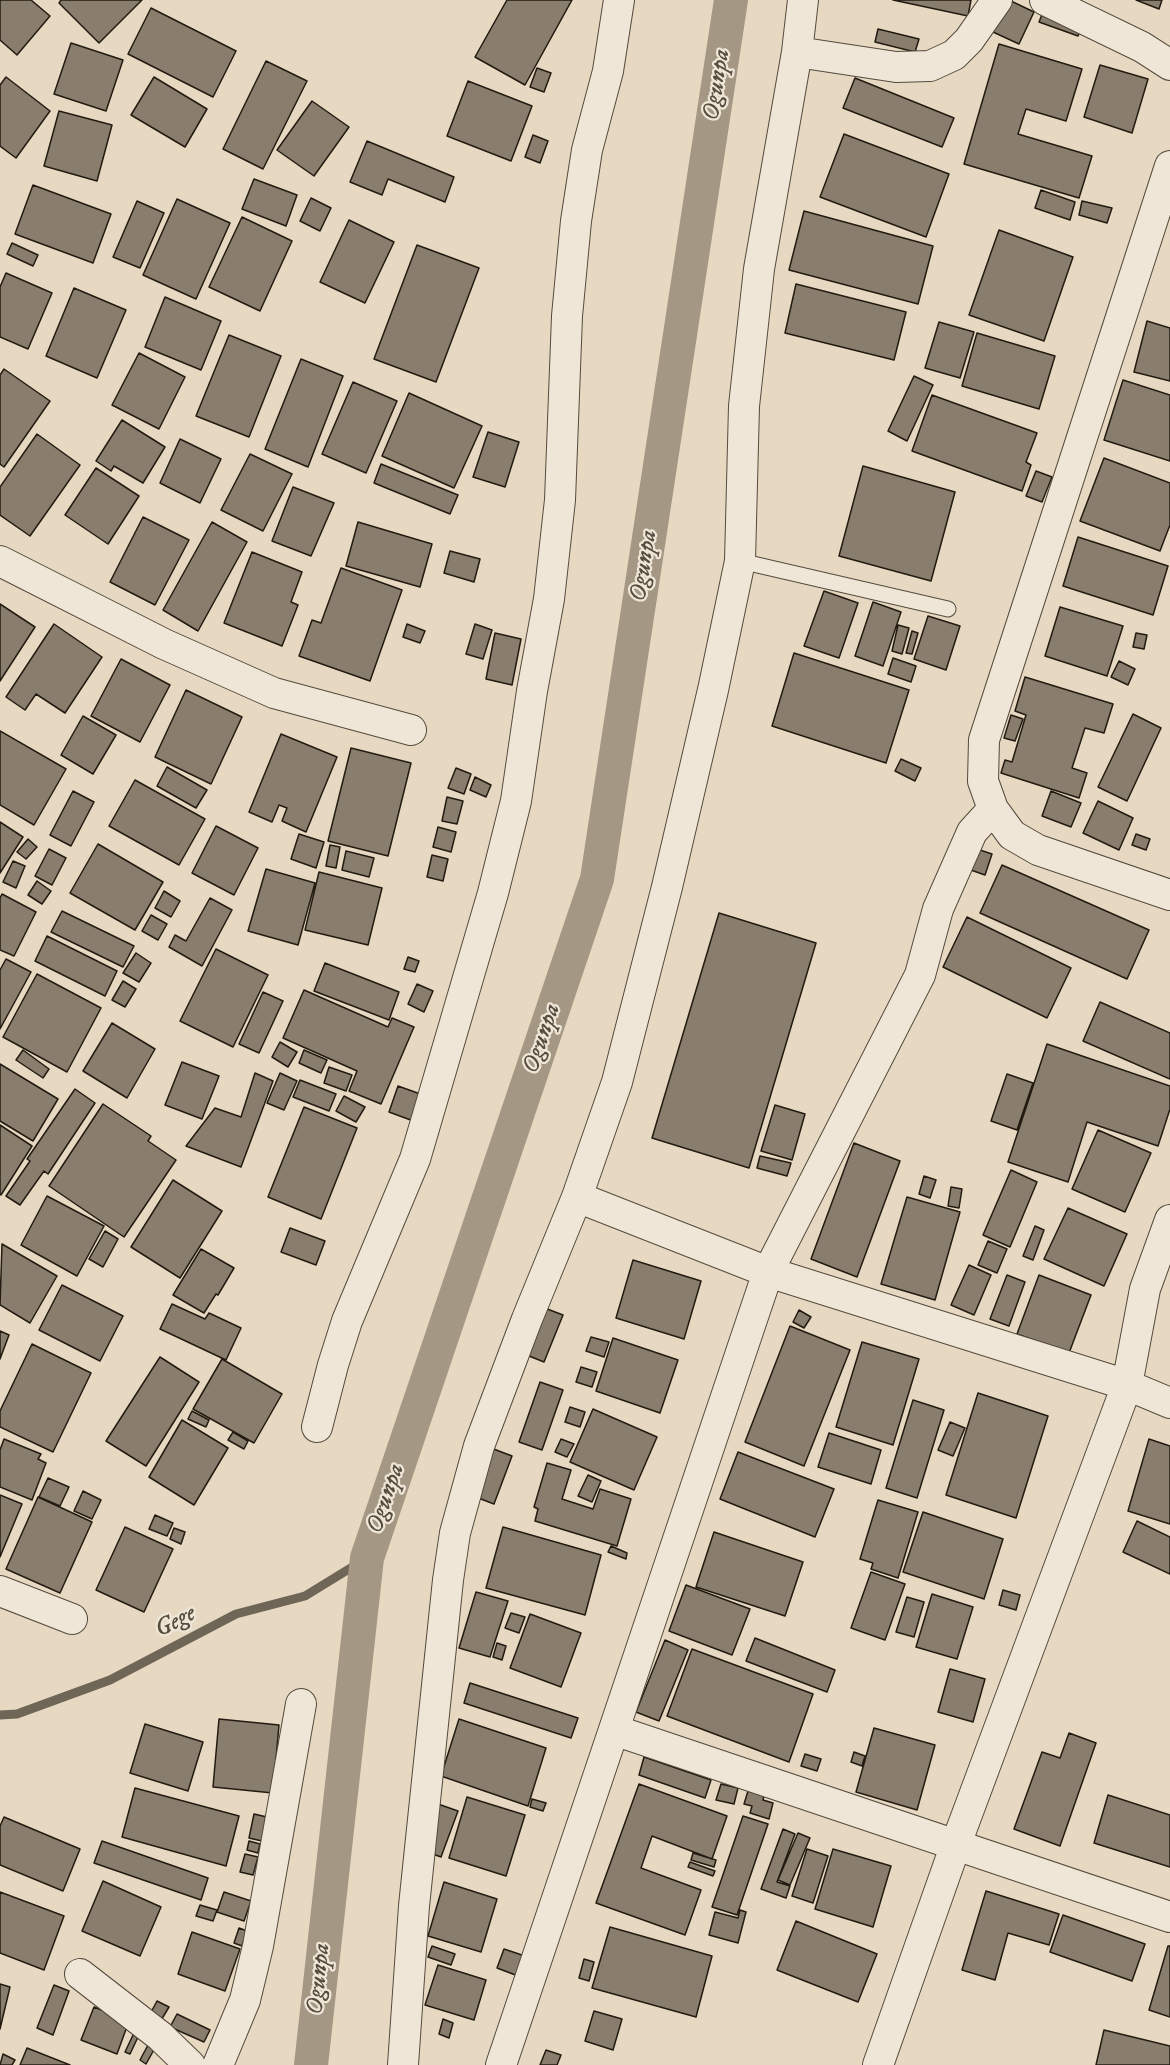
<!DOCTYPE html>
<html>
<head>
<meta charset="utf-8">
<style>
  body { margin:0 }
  canvas { display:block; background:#e7d9c1 }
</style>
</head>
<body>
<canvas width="1170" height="2065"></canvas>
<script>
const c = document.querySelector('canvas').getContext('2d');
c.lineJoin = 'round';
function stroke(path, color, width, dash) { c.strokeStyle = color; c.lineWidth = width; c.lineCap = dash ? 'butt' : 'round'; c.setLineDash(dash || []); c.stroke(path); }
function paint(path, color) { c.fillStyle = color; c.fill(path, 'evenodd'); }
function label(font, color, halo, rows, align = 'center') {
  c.font = font + ' "IM FELL DW Pica",serif'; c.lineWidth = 4.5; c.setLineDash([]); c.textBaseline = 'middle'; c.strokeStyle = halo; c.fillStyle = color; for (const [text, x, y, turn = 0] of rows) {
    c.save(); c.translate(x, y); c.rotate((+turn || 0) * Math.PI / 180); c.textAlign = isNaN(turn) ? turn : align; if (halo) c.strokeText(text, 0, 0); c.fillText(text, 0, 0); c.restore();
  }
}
stroke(new Path2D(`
  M0 1715 17 1714 110 1680 236 1614 305 1596 367 1558`), '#706657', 9);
stroke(new Path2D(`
  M311 2065 367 1558 597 879 731 0`), '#a49885', 34);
const building = new Path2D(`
  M0 0H31L50 16 17 55 0 40Z
  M61 0H142L99 43 59 3Z
  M507 0H572L525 85 475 57Z
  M893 0H971L968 16Z
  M1009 0 1034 12 1019 44 993 32Z
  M1136 0H1162L1159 9Z
  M151 8 236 51 213 97 128 54Z
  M1043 12 1082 26 1078 36 1039 22Z
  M878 29 919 39 915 52 875 42Z
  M71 43 123 60 106 111 54 94Z
  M999 44 1082 69 1066 121 1026 109 1018 134 1092 156 1079 198 964 164Z
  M266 61 307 81 263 169 223 149Z
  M1100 65 1148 79 1132 133 1084 117Z
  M537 68 551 73 544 92 530 87Z
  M6 77 50 111 16 158 0 146V85Z
  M154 77 207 109 185 147 131 115Z
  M855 78 954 118 942 147 843 108Z
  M468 81 532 106 511 161 447 136Z
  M312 101 349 127 314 176 277 150Z
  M59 111 112 125 97 181 44 166Z
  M844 134 949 174 926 237 820 197Z
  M533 135 548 141 540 163 525 157Z
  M367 141 454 177 445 202 388 179 382 195 350 182Z
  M254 179 297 195 286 226 242 209Z
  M33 185 111 214 93 263 15 234Z
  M1041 190 1075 202 1070 220 1035 208Z
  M311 198 331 208 320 231 300 221Z
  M177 199 230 223 196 299 143 275Z
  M137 201 164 213 140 268 113 257Z
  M1082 201 1112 208 1107 223 1079 215Z
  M804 211 933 246 918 304 789 270Z
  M242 217 292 241 260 311 209 287Z
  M349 220 394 242 365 303 320 282Z
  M999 230 1073 257 1044 341 969 315Z
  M12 243 38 255 33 266 7 254Z
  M417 245 479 268 436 382 374 359Z
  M6 273 52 293 28 349 0 337V287Z
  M796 284 906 312 894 360 785 333Z
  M74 288 126 310 97 378 46 356Z
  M165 297 221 321 201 370 145 347Z
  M1147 321 1170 328V381L1134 372Z
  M939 322 974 332 960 378 925 368Z
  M977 333 1055 356 1039 409 962 386Z
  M229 335 281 356 249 437 196 416Z
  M139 353 185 377 159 429 112 405Z
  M301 359 343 376 308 467 265 449Z
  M4 369 50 401 4 467 0 464V375Z
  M914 376 933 385 907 441 888 431Z
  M1123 380 1170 395V461L1104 440Z
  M353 382 397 401 366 473 322 454Z
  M409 393 482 426 454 488 382 456Z
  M932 395 1037 433 1026 462 1031 465 1022 491 912 451Z
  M122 420 165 447 143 483 114 466 111 471 96 461Z
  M488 432 519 442 505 487 473 477Z
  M37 434 80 465 30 536 0 515V487Z
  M180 439 221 459 200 503 160 483Z
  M250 454 292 474 263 531 221 510Z
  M1104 458 1170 483V525L1160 551 1080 521Z
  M381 464 458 495 450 514 374 483Z
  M863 466 955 492 931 581 839 556Z
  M96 468 139 496 108 544 65 515Z
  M1036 471 1052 477 1042 502 1026 496Z
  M293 487 334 503 311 556 272 541Z
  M143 517 189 540 155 605 110 582Z
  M212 522 247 542 198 631 163 610Z
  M358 522 432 544 420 587 346 566Z
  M1078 537 1168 566 1153 615 1063 586Z
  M450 551 480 559 474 582 444 573Z
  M252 552 302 572 291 602 298 605 282 646 224 623Z
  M341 568 402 590 370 681 299 656 312 620 321 623Z
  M824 591 858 603 839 658 804 646Z
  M873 602 901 612 883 666 855 656Z
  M0 604 35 627 0 681Z
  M1060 607 1123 626 1107 676 1045 656Z
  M928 616 960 626 946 670 914 659Z
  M54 624 102 657 65 713 36 694 25 710 6 697Z
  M407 624 425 631 420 643 403 637Z
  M475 624 492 630 483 659 466 654Z
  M898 625 909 628 902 654 892 651Z
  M912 631 918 633 912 654 906 653Z
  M495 633 521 639 512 685 486 679Z
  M1136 633 1147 635 1144 649 1133 647Z
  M794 653 909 690 886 763 772 726Z
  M893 658 916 666 911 682 888 674Z
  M121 659 170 685 140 742 91 716Z
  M1119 661 1135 669 1128 685 1111 677Z
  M1025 677 1113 704 1104 733 1085 728 1072 768 1087 773 1079 798 1001 773 1005 760 1012 762 1026 715 1015 711Z
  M186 690 242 717 211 784 155 757Z
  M1133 714 1161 728 1127 801 1098 787Z
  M1011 715 1023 719 1015 741 1004 738Z
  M83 716 116 735 93 774 61 755Z
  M0 731 66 769 34 825 0 805Z
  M281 734 337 757 306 832 282 821 287 808 279 805 272 822 249 812Z
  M351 748 411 763 388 856 328 841Z
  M901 759 921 768 915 781 895 771Z
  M167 767 207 790 196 808 157 786Z
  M456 768 471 774 464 794 448 788Z
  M475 777 491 785 486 797 470 790Z
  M135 780 205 819 179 865 109 826Z
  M73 791 94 802 71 846 50 835Z
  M1051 791 1081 803 1071 827 1042 816Z
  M447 797 463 801 457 824 442 821Z
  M1098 801 1133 818 1119 850 1083 833Z
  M0 822 23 837 0 873Z
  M216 826 258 848 234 895 192 873Z
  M438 827 456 832 451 852 433 847Z
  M299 834 324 842 316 868 291 859Z
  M1136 834 1150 839 1146 850 1132 845Z
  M28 839 37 847 26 859 17 852Z
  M98 844 163 882 135 930 70 893Z
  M330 845 340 847 336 868 326 866Z
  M974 848 992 854 985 875 968 869Z
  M49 849 66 858 52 885 35 876Z
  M346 851 374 858 369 877 342 870Z
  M432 855 448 859 443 881 427 877Z
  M13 861 25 866 16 888 3 882Z
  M1002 865 1149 930 1127 979 980 913Z
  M266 869 315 883 298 945 248 931Z
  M319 872 382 888 368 945 305 930Z
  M37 881 51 891 42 904 28 895Z
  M164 891 180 901 171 917 155 908Z
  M2 894 36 912 14 956 0 950V898Z
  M210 898 232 910 202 966 169 947 175 935 186 941Z
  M62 911 134 946 123 967 51 932Z
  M719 913 816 943 749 1168 652 1138Z
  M151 915 167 924 158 940 142 931Z
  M967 917 1071 968 1047 1018 943 967Z
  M47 936 117 971 105 996 35 961Z
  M216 949 268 975 233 1047 180 1021Z
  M136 953 151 963 139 982 123 973Z
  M408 957 419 961 415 972 404 969Z
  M6 959 31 972 0 1029V970Z
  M325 963 399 992 389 1020 314 991Z
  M37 974 101 1008 67 1072 3 1037Z
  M123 981 136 989 125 1007 112 1000Z
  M417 984 433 991 424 1012 408 1004Z
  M304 990 388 1027 392 1018 414 1027 381 1104 349 1091 357 1071 283 1038Z
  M263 992 283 1001 259 1053 239 1044Z
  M1100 1002 1170 1033V1079L1083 1041Z
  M112 1023 155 1049 127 1098 83 1071Z
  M280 1042 297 1052 288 1067 272 1057Z
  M1047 1044 1170 1086V1109L1158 1146 1087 1122 1068 1182 1008 1162Z
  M23 1050 49 1069 43 1078 16 1060Z
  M304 1050 327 1060 321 1073 299 1063Z
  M182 1062 219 1076 202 1119 165 1105Z
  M0 1064 58 1099 33 1141 0 1121Z
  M329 1067 352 1075 346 1091 324 1083Z
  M255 1073 273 1081 241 1167 186 1146 215 1108 241 1117Z
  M280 1073 297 1081 284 1110 267 1103Z
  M1007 1074 1033 1083 1017 1130 991 1121Z
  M300 1080 336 1094 329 1111 293 1097Z
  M398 1086 426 1096 416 1122 389 1112Z
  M75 1089 95 1103 48 1174 44 1171 20 1205 6 1196 30 1161 27 1159Z
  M344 1096 365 1107 356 1122 336 1111Z
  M103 1104 151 1136 148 1141 176 1160 124 1237 49 1186Z
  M775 1105 805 1114 792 1160 761 1151Z
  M304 1107 357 1128 321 1219 268 1197Z
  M0 1125 32 1146 1 1195 0 1194Z
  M1098 1130 1151 1153 1125 1212 1072 1189Z
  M854 1143 900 1161 857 1277 811 1259Z
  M760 1156 791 1163 787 1176 757 1168Z
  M1011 1170 1037 1182 1010 1247 983 1235Z
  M924 1176 936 1180 930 1198 919 1194Z
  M173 1180 222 1211 180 1278 131 1247Z
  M951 1187 962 1189 959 1208 948 1206Z
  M47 1196 104 1226 77 1276 21 1245Z
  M907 1197 960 1212 935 1300 881 1284Z
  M1068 1208 1127 1234 1104 1286 1044 1259Z
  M1035 1226 1044 1230 1033 1260 1023 1256Z
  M290 1228 325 1241 316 1265 281 1252Z
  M105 1231 118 1239 103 1267 89 1259Z
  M988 1241 1007 1249 997 1273 978 1265Z
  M2 1244 57 1276 30 1323 0 1305Z
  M201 1249 234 1268 218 1295 216 1294 204 1313 173 1295Z
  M633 1260 701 1281 684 1339 616 1318Z
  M969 1265 991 1275 974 1315 951 1305Z
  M1007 1275 1025 1282 1009 1326 990 1319Z
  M1039 1275 1091 1295 1069 1353 1017 1334Z
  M62 1285 123 1316 100 1361 39 1330Z
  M172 1304 205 1319 209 1313 241 1328 226 1360 160 1329Z
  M542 1307 563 1315 544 1362 524 1354Z
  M799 1310 811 1317 804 1328 793 1322Z
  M790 1326 850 1350 804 1466 745 1442Z
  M0 1331 9 1335 0 1359Z
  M591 1337 609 1342 604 1357 586 1351Z
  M613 1338 678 1360 660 1413 596 1391Z
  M862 1342 919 1359 893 1445 836 1427Z
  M32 1344 91 1373 53 1452 0 1427V1411Z
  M160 1357 199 1382 146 1466 106 1441Z
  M222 1359 282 1394 254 1443 193 1409Z
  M581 1367 597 1372 592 1387 576 1382Z
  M540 1382 563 1390 542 1450 519 1442Z
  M978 1393 1048 1416 1016 1518 946 1495Z
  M913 1400 944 1410 917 1498 886 1488Z
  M570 1407 585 1412 580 1427 565 1422Z
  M593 1409 657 1437 634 1490 570 1462Z
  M192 1411 209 1420 206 1427 188 1419Z
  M182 1420 228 1448 194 1505 149 1477Z
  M950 1422 965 1428 953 1456 938 1450Z
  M233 1432 248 1441 244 1449 228 1440Z
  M829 1433 881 1450 871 1484 818 1467Z
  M4 1439 41 1454 38 1459 46 1463 32 1500 0 1487V1450Z
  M561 1439 574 1444 567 1457 555 1452Z
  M1149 1439 1170 1446V1524L1128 1511Z
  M491 1448 512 1456 494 1504 473 1496Z
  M738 1452 834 1489 815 1537 720 1499Z
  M547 1463 571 1470 562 1499 593 1509 600 1489 631 1499 617 1546 535 1521 538 1509 534 1507Z
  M588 1475 601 1481 592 1502 578 1496Z
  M48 1478 69 1487 60 1506 39 1497Z
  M83 1491 101 1500 92 1519 74 1511Z
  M0 1495 22 1504 0 1557Z
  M38 1497 92 1522 60 1593 6 1569Z
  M878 1500 918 1512 898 1578 871 1569 873 1563 860 1559Z
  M923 1512 1003 1539 984 1599 903 1572Z
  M155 1515 173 1523 167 1536 149 1529Z
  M1137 1521 1170 1537V1574L1123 1552Z
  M125 1527 173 1549 144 1612 96 1590Z
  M503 1527 601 1555 585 1615 486 1588Z
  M174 1528 185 1532 181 1544 170 1539Z
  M714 1532 803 1562 785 1616 696 1587Z
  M611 1546 627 1553 626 1559 608 1552Z
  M871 1572 905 1584 885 1640 851 1628Z
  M686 1585 750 1609 732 1655 669 1631Z
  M1003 1590 1020 1595 1016 1610 999 1605Z
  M476 1592 508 1601 490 1657 459 1648Z
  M932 1594 973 1607 957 1659 916 1647Z
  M907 1597 924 1602 914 1637 896 1632Z
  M511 1613 525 1617 519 1633 505 1628Z
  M530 1614 581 1633 561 1687 510 1668Z
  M755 1638 835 1670 827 1692 746 1661Z
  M665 1640 688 1650 659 1721 636 1712Z
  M497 1643 506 1646 502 1660 493 1657Z
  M692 1649 813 1694 789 1762 667 1716Z
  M950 1669 985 1679 973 1722 938 1712Z
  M470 1683 578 1718 571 1738 464 1703Z
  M219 1719 279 1725 273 1793 213 1787Z
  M459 1719 546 1748 528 1806 441 1776Z
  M145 1724 203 1742 188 1791 130 1773Z
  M874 1728 935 1745 917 1810 856 1792Z
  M1069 1733 1096 1743 1060 1846 1014 1829 1042 1752 1060 1758Z
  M854 1752 865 1756 862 1766 851 1762Z
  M805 1754 821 1759 817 1771 801 1766Z
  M644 1757 711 1780 705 1798 639 1775Z
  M639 1784 727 1816 712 1859 652 1836 641 1868 701 1890 685 1935 596 1903Z
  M721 1784 738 1788 734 1804 716 1800Z
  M135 1788 239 1816 226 1866 122 1837Z
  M748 1791 764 1795 763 1800 773 1803 769 1819 750 1813 752 1806 744 1804Z
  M1108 1795 1170 1815V1867L1094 1843Z
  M467 1797 525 1815 506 1876 449 1858Z
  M532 1799 546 1803 543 1811 530 1807Z
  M438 1804 458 1811 441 1857 422 1850Z
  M254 1814 267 1817 262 1841 249 1838Z
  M743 1816 768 1824 737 1915 712 1907Z
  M4 1817 80 1849 63 1891 0 1865V1826Z
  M783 1829 795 1834 777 1882 790 1886 786 1898 761 1889Z
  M798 1833 810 1838 790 1885 778 1880Z
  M102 1841 208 1878 201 1900 94 1863Z
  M249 1841 260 1844 258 1853 247 1850Z
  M807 1849 828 1856 813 1903 792 1896Z
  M833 1849 891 1866 873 1927 815 1909Z
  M693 1853 716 1860 714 1867 691 1860Z
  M245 1854 258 1857 253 1875 240 1872Z
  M690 1862 715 1871 713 1876 688 1867Z
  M103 1881 161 1907 140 1956 82 1931Z
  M444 1882 497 1899 481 1952 428 1936Z
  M986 1891 1059 1914 1049 1945 1008 1933 995 1980 962 1970Z
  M0 1892 64 1916 44 1970 0 1953Z
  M224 1892 251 1901 244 1921 217 1912Z
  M200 1905 217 1910 213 1921 196 1916Z
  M740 1910 746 1912 738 1943 709 1935 715 1912 738 1918Z
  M1063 1915 1145 1944 1132 1981 1050 1952Z
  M796 1921 877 1954 858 2002 777 1970Z
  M610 1927 712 1956 696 2017 592 1988Z
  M239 1928 247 1931 242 1946 234 1943Z
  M192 1932 240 1949 225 1991 178 1974Z
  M432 1946 455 1954 451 1965 428 1957Z
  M1168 1946H1170V2017L1149 2010Z
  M504 1949 525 1956 518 1976 497 1968Z
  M584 1959 594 1962 589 1981 579 1978Z
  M438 1965 486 1980 474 2020 425 2005Z
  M0 1984 10 1987 0 2029Z
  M54 1985 69 1991 53 2035 37 2028Z
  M157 2001 169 2007 160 2022 149 2016Z
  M94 2007 129 2021 117 2054 81 2040Z
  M594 2011 622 2019 613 2050 585 2041Z
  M177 2014 210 2030 204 2042 170 2027Z
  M443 2019 453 2023 449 2038 439 2034Z
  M1104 2030 1170 2046V2065H1096Z
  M133 2035 138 2037 130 2054 125 2052Z
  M148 2045 155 2048 146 2064 140 2060Z
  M27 2048 70 2065H20Z
  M546 2050 561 2055 557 2065H540Z
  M3 2054 15 2060 12 2065H0Z`);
paint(building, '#897e6d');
stroke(building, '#231b11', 1.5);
const service = new Path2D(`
  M740 561 948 609`);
const minor = new Path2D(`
  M1045 0 1142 47 1170 65
  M797 52 896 67 930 66 954 55 969 40 997 0
  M1170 166 984 740 983 781 993 809 1012 835 1038 850 1170 895
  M0 561 164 644 274 693 411 730
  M577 1197 768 1272 920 975 938 909 972 832 993 809
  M317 1427 333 1365 347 1321 415 1159 493 893 516 801 532 691 549 599 560 500 567 316 576 221 587 150 608 71 619 0
  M0 1591 72 1619
  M614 1730 1170 1917
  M80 1974 160 2036 190 2065
  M218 2065 245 2000 258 1946 301 1704
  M403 2065 414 1906 448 1580 455 1533 479 1446 527 1319 577 1197 617 1082 667 887 713 690 740 561 744 406 759 269 797 52 803 0
  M501 2065 768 1272 1127 1385 1170 1403
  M878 2065 956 1844 1127 1385 1145 1289 1170 1220`);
stroke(service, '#544a3d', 17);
stroke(minor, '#544a3d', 32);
stroke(service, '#efe6d7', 15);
stroke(minor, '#efe6d7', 30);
label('italic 24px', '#574d3f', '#efe6d7', [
  ["Ogunpa",718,85,-81],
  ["Ogunpa",645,566,-81],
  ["Ogunpa",543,1039,-71],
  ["Ogunpa",387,1499,-71],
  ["Gege",176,1623,-28],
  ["Ogunpa",320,1979,-84]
]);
</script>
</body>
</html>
